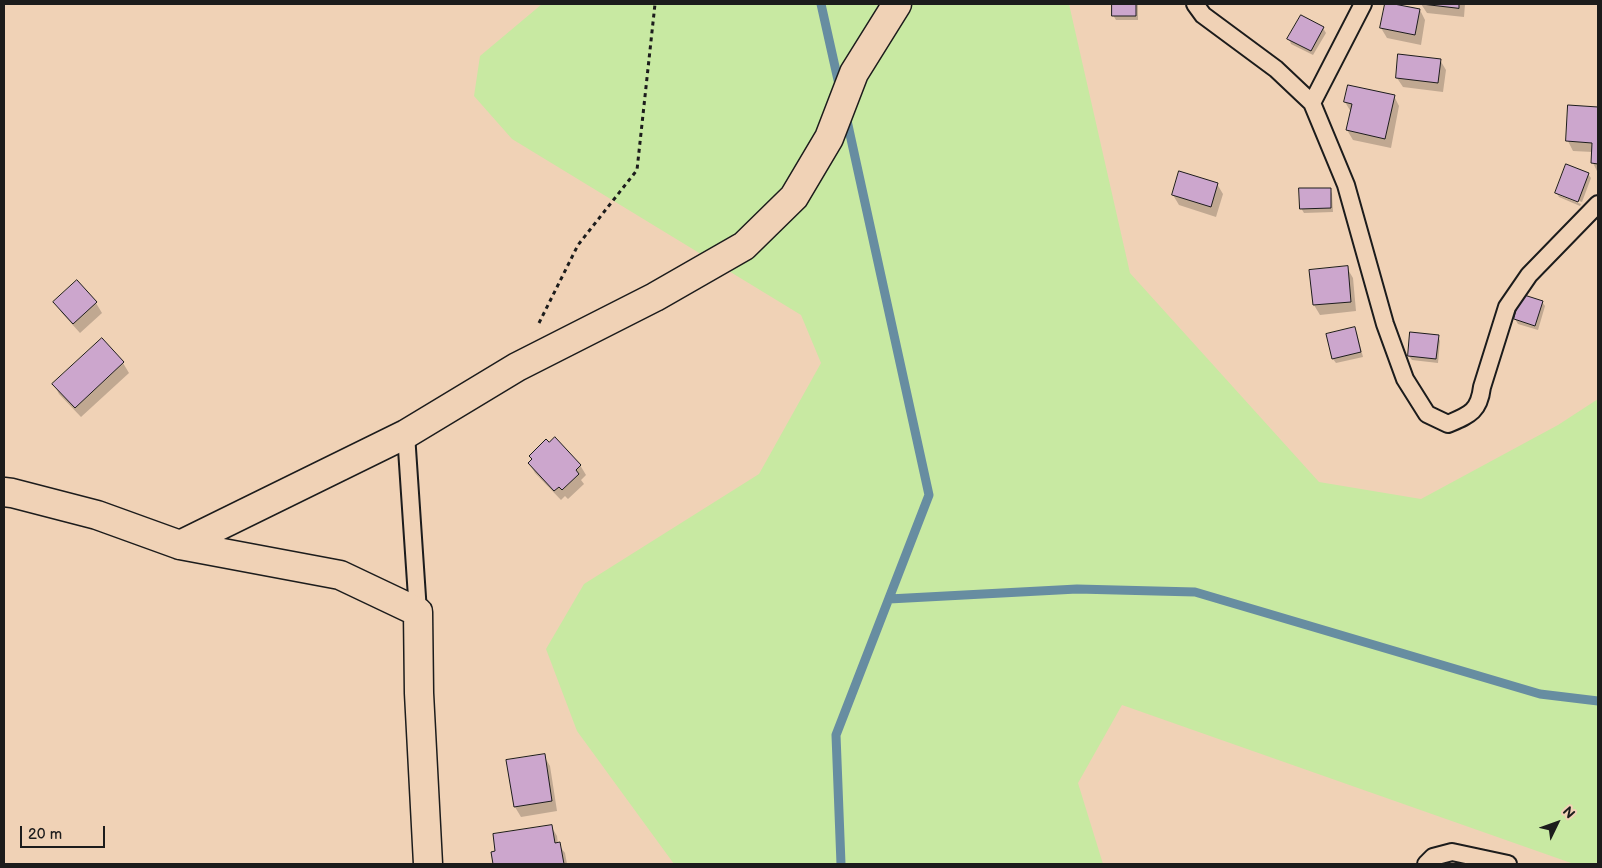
<!DOCTYPE html>
<html>
<head>
<meta charset="utf-8">
<style>
  body { margin:0 }
  #map { position:relative; width:1602px; height:868px; overflow:hidden; background:#f0d2b6; font-family:"Balsamiq Sans",sans-serif }
  canvas { display:block }
  .frame { position:absolute; inset:0; border:5px solid #1c1c1c; pointer-events:none }
  .north { position:absolute; left:1532px; top:798px; width:50px; height:50px; -webkit-text-stroke:4px #f0d2b6; paint-order:stroke; rotate:48deg; font-size:14px; font-weight:700; line-height:20px; text-align:center; color:#1c1c1c }
  .north::after { content:''; display:block; margin:auto; width:18px; height:22px; background:#1c1c1c; clip-path:polygon(50% 0,100% 100%,50% 72%,0 100%) }
  .scale { position:absolute; left:20px; top:826px; width:85px; height:22px; box-sizing:border-box; border:2px solid #1c1c1c; border-top:0; padding-left:6px; font-size:15px; line-height:18px; white-space:nowrap; color:#1c1c1c; -webkit-text-stroke:4px #f0d2b6; paint-order:stroke }
</style>
</head>
<body>
<div id="map">
<canvas width="1602" height="868"></canvas>
<div class="frame"></div>
<div class="north">N</div>
<div class="scale">20 m</div>
</div>
<script>
const c = document.querySelector('canvas').getContext('2d');
c.lineJoin = 'round';
function paint(path, color) { c.fillStyle = color; c.fill(path, 'evenodd'); }
function stroke(path, color, width, dash) { c.strokeStyle = color; c.lineWidth = width; c.lineCap = dash ? 'butt' : 'round'; c.setLineDash(dash || []); c.stroke(path); }
paint(new Path2D(`
  M542 4H1069L1130 273 1319 482 1421 499 1558 425 1598 399V864H1574L1122 705 1078 783 1103 864H674L577 731 546 649 584 584 759 474 821 363 801 315 512 139 474 96 480 56Z`), '#c8e9a2');
paint(new Path2D(`
  M1113 4H1138V20H1116L1113 15Z
  M1386 4 1420 10 1425 20 1421 45 1387 38 1381 28Z
  M1421 4H1465L1464 17 1427 13Z
  M1323 28 1326 33 1313 55 1291 44 1289 39Z
  M1440 60 1446 70 1443 92 1403 87 1397 78Z
  M1394 96 1399 106 1391 148 1353 140 1347 130 1351 112 1345 102Z
  M1569 106 1598 108V173L1593 163V152L1573 151 1568 141Z
  M1588 174 1591 178 1582 202 1558 193V195L1581 204 1580 206 1559 197 1556 192Z
  M1217 184 1223 194 1216 217 1179 205 1173 195Z
  M1330 189 1332 194 1333 212 1304 213 1301 208Z
  M1347 268 1353 278 1356 311 1320 315 1314 305Z
  M77 282 96 303 102 313 80 333 61 312 55 302Z
  M1542 302 1545 306 1538 330 1518 324 1515 319Z
  M1355 329 1357 333 1363 357 1336 363 1333 359 1328 335Z
  M1438 336 1440 341 1438 363 1412 360 1409 356Z
  M102 339 123 363 129 373 81 417 59 394 54 384Z
  M549 444 580 465 586 475 581 480 584 484 568 499 565 496 561 500 535 473 529 463Z
  M544 756 550 766 557 811 521 817 515 807 508 761Z
  M551 826 557 836 558 844 565 853 567 864H494L492 853Z`), '#0003');
stroke(new Path2D(`
  M821 4 840 89
  M889 599 1077 589 1195 592 1540 694 1598 701
  M841 864 836 735 929 495 846 116`), '#678da1', 9);
const building = new Path2D(`
  M1112 4H1136V16H1112Z
  M1385 4H1394L1420 9 1415 35 1380 28Z
  M1422 4H1459V8Z
  M1301 15 1324 27 1311 51 1287 39Z
  M1398 54 1441 59 1438 83 1396 78Z
  M1348 85 1395 95 1385 139 1346 130 1352 104 1344 102Z
  M1568 105 1598 107V164L1591 163 1592 143 1566 141Z
  M1566 164 1589 173 1578 202 1555 193Z
  M1179 171 1218 183 1211 207 1172 195Z
  M1299 188H1331V208L1300 209Z
  M1348 266 1351 302 1313 305 1309 270Z
  M77 280 97 302 73 324 53 302Z
  M1521 294 1543 301 1535 326 1514 319Z
  M1355 327 1361 352 1332 359 1326 334Z
  M1410 332 1439 335 1436 359 1408 356Z
  M102 338 124 362 75 408 52 384Z
  M555 437 581 465 576 470 579 474 562 490 559 487 554 491 528 463 532 459 529 456 546 439 549 442Z
  M545 754 552 801 514 807 506 760Z
  M552 825 555 843 560 842 564 864H493L491 852 495 851 493 834Z`);
paint(building, '#cca6cd');
stroke(building, '#1c1c1c', 1);
const lane = new Path2D(`
  M1195 4 1203 15 1276 69 1312 103 1346 185 1385 324 1405 379 1427 414 1448 424C1469 415 1479 412 1482 387L1507 307 1529 275 1598 204
  M1312 103 1363 4
  M406 434 418 612
  M1426 864 1433 857 1452 852 1508 864`);
const street = new Path2D(`
  M4 492 12 493 97 515 180 545 406 434 517 367 655 297 744 246 794 197 829 138 854 73 897 4
  M180 545 340 575 418 612 419 693 428 864`);
stroke(lane, '#1c1c1c', 20);
stroke(street, '#1c1c1c', 31);
stroke(new Path2D(`
  M539 323 578 245 637 170 655 4`), '#1c1c1c', 3, [4, 4]);
stroke(lane, '#f0d2b6', 16);
stroke(street, '#f0d2b6', 28);
</script>
</body>
</html>
